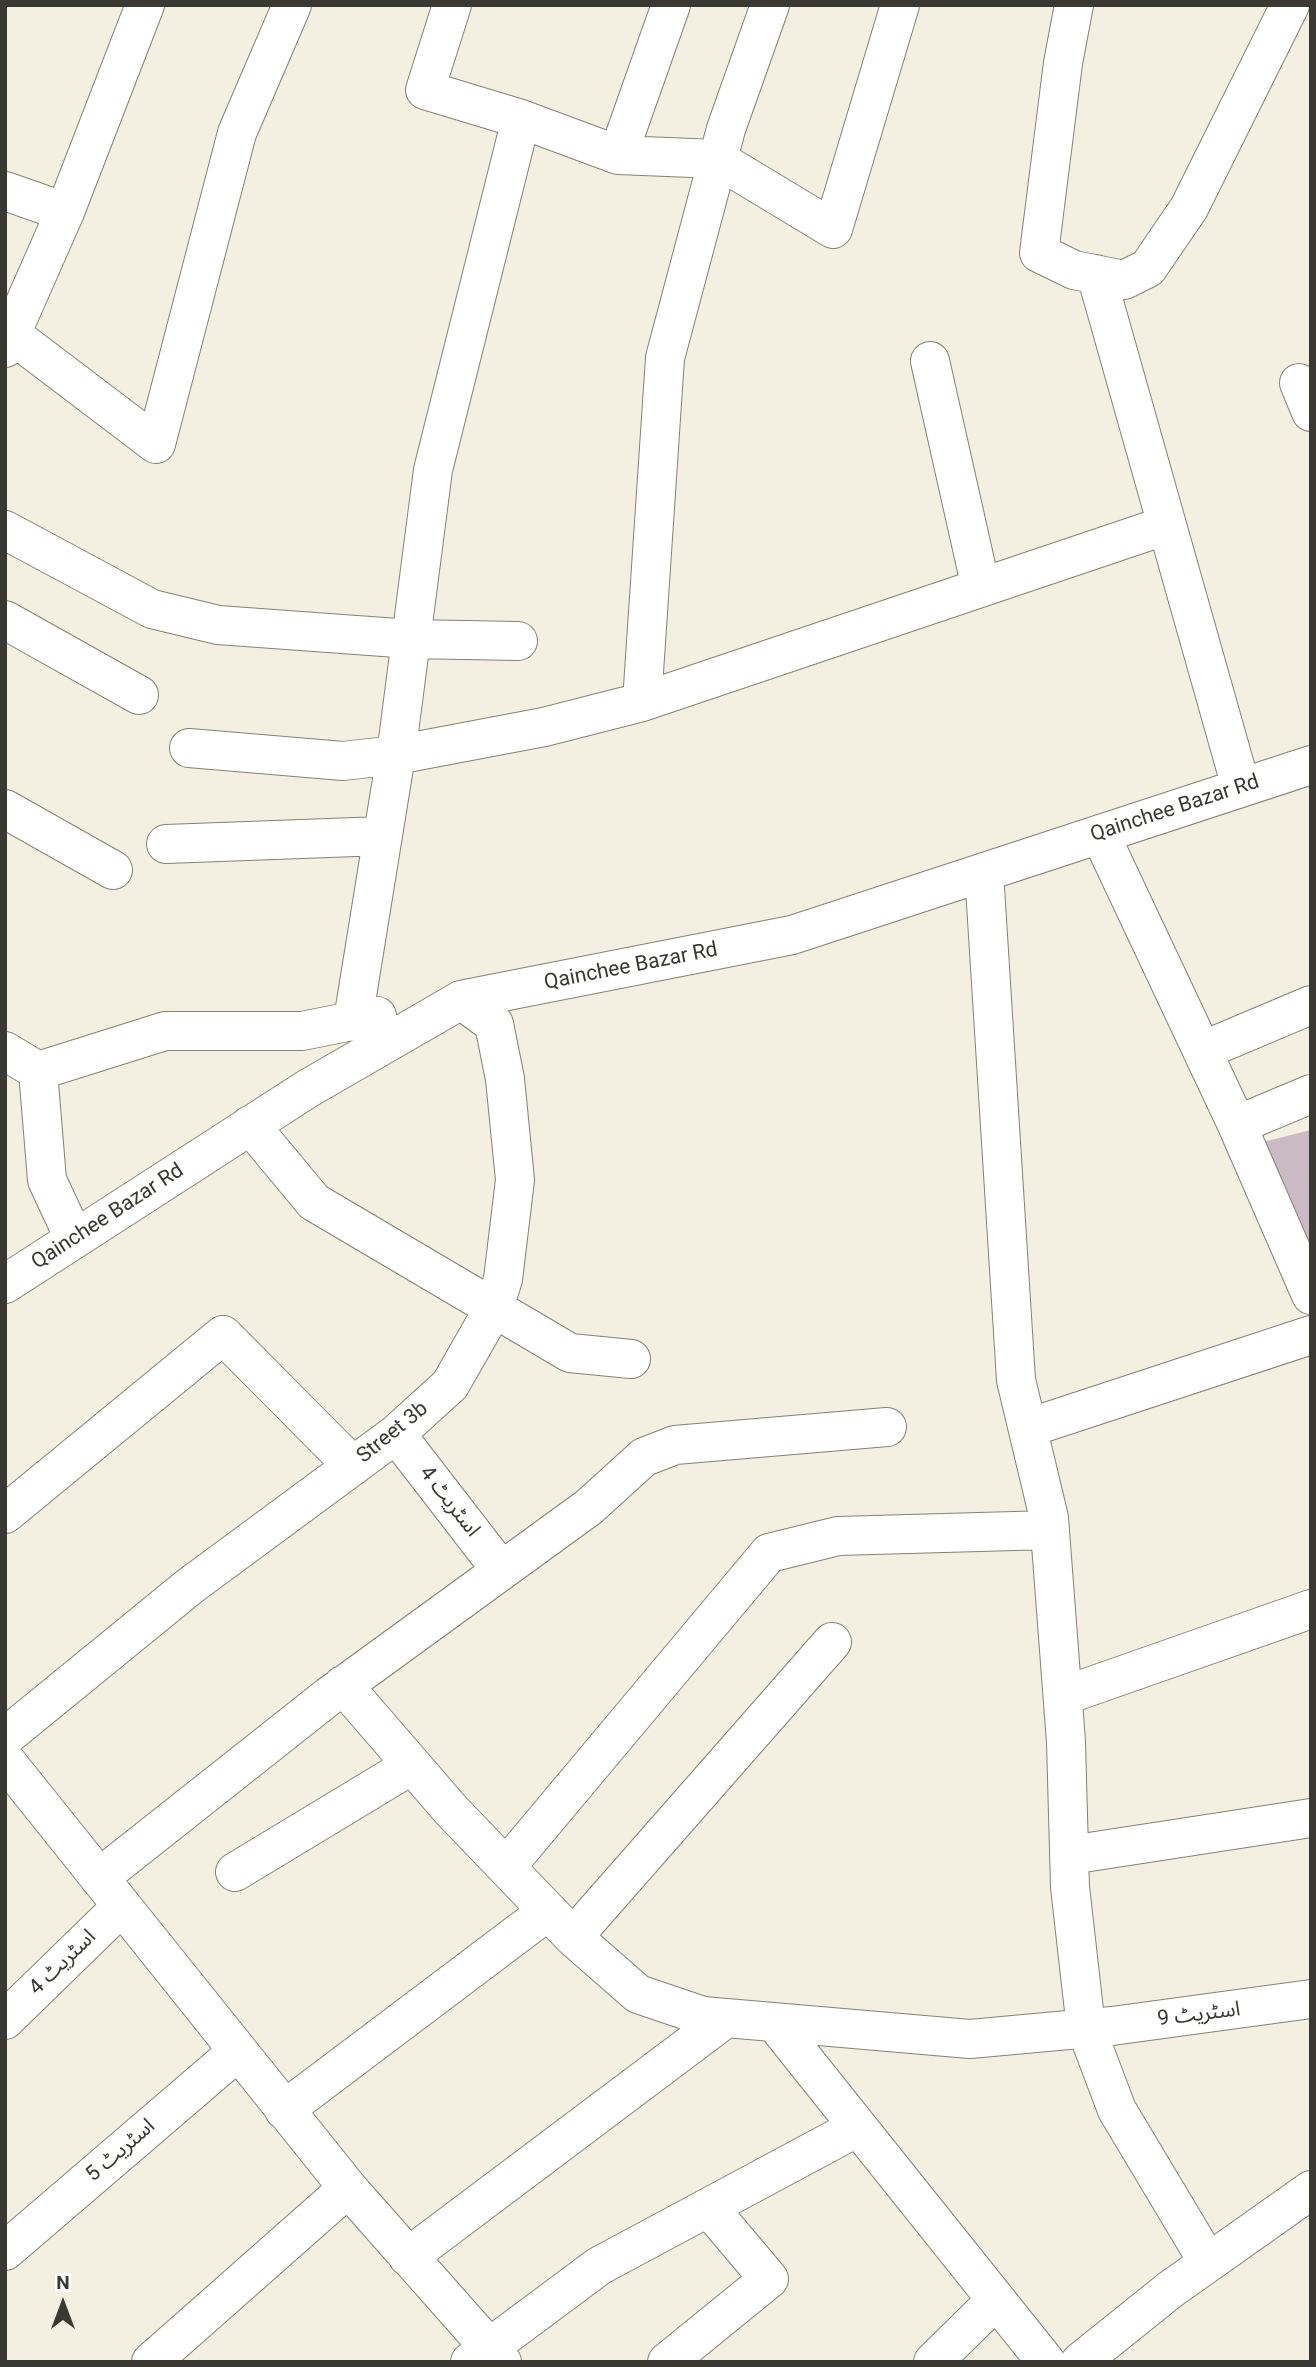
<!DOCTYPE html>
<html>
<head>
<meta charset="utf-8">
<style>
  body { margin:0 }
  #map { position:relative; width:1316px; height:2367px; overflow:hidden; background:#f4f0e1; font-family:Roboto,sans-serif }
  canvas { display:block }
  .frame { position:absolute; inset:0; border:7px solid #393832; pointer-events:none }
  .north { position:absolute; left:28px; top:2269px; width:70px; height:70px; -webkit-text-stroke:5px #fff; paint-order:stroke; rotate:0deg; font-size:19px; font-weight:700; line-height:28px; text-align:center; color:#393832 }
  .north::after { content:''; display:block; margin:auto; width:24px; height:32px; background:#393832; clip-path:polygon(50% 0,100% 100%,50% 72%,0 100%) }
</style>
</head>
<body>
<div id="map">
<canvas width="1316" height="2367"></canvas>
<div class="frame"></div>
<div class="north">N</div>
</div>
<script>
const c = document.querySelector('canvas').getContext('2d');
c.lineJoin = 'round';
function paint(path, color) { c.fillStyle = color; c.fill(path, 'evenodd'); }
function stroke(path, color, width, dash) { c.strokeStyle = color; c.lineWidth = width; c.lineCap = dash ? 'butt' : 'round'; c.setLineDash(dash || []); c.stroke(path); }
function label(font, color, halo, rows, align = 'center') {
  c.font = font + ' Roboto,"Noto Sans Arabic",sans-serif'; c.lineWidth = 5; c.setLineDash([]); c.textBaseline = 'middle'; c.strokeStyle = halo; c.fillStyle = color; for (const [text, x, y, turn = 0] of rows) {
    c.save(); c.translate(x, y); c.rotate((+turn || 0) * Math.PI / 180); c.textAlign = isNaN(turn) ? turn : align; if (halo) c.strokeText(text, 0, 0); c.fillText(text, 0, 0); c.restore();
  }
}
paint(new Path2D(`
  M1311 1130V1261L1259 1143Z`), '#c9bac3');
const street = new Path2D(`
  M452 5 425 90 521 119 618 155 717 159 833 229 900 5
  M1074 5 1063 63 1039 253 1074 270 1124 280 1148 268 1189 208 1290 5
  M618 155 671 5
  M5 191 65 212
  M1096 274 1241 787
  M11 334 156 444 237 133 292 5
  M5 348 65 212 145 5
  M930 361 981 588
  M1299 383 1311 412
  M5 530 152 609 218 625 411 639 518 641
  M5 620 139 695
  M642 702 665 358 726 129 770 5
  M189 748 343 761 396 755 544 727 642 702 1167 525
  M5 809 113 870
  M1100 834 1237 1125 1311 1295
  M166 844 383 836
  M984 872 1016 1380 1049 1518 1066 1742 1070 1887 1086 2028 1117 2110 1208 2262
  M353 1020 396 755 433 470 521 119
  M5 1051 38 1071 165 1031H302L377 1016
  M1202 1051 1311 1005
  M38 1071 47 1180 74 1238
  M250 1125 314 1202 570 1353 631 1359
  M1237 1125 1311 1094
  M5 1284 307 1089 461 1000 792 935 1311 765
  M1028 1428 1311 1335
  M396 1434 501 1570
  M5 1514 223 1335 353 1466
  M343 1685 451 1810 573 1937 638 1994 703 2016 970 2039 1112 2026 1311 1999
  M1063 1696 1311 1609
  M5 1737 190 1586 396 1434 450 1385 494 1308 503 1279 515 1180 505 1079 494 1024 461 1000
  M5 1760 348 2188 502 2362
  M1070 1855 1311 1818
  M506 1867 769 1553 838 1536 1050 1530
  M235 1872 412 1765
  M99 1878 329 1696 589 1507 644 1457 675 1445 887 1427
  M573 1937 832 1642
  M5 2020 122 1906
  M775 2023 1046 2362
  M284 2110 548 1911
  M5 2251 237 2052
  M408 2257 726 2018
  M151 2362 348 2188
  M470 2362 599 2266 858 2127
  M667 2362 769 2279 709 2208
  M933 2362 996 2300
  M1080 2362 1171 2289 1311 2190`);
stroke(street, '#858174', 40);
stroke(street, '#fff', 38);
label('21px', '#393832', '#fff', [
  ["Qainchee Bazar Rd",1175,809,-18],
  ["Qainchee Bazar Rd",631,967,-11],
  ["Qainchee Bazar Rd",108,1217,-33],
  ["Street 3b",393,1433,-39],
  ["اسٹریٹ 4",449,1502,52],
  ["اسٹریٹ 4",63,1963,-44],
  ["اسٹریٹ 9",1199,2015,-7],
  ["اسٹریٹ 5",121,2151,-41]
]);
</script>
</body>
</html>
